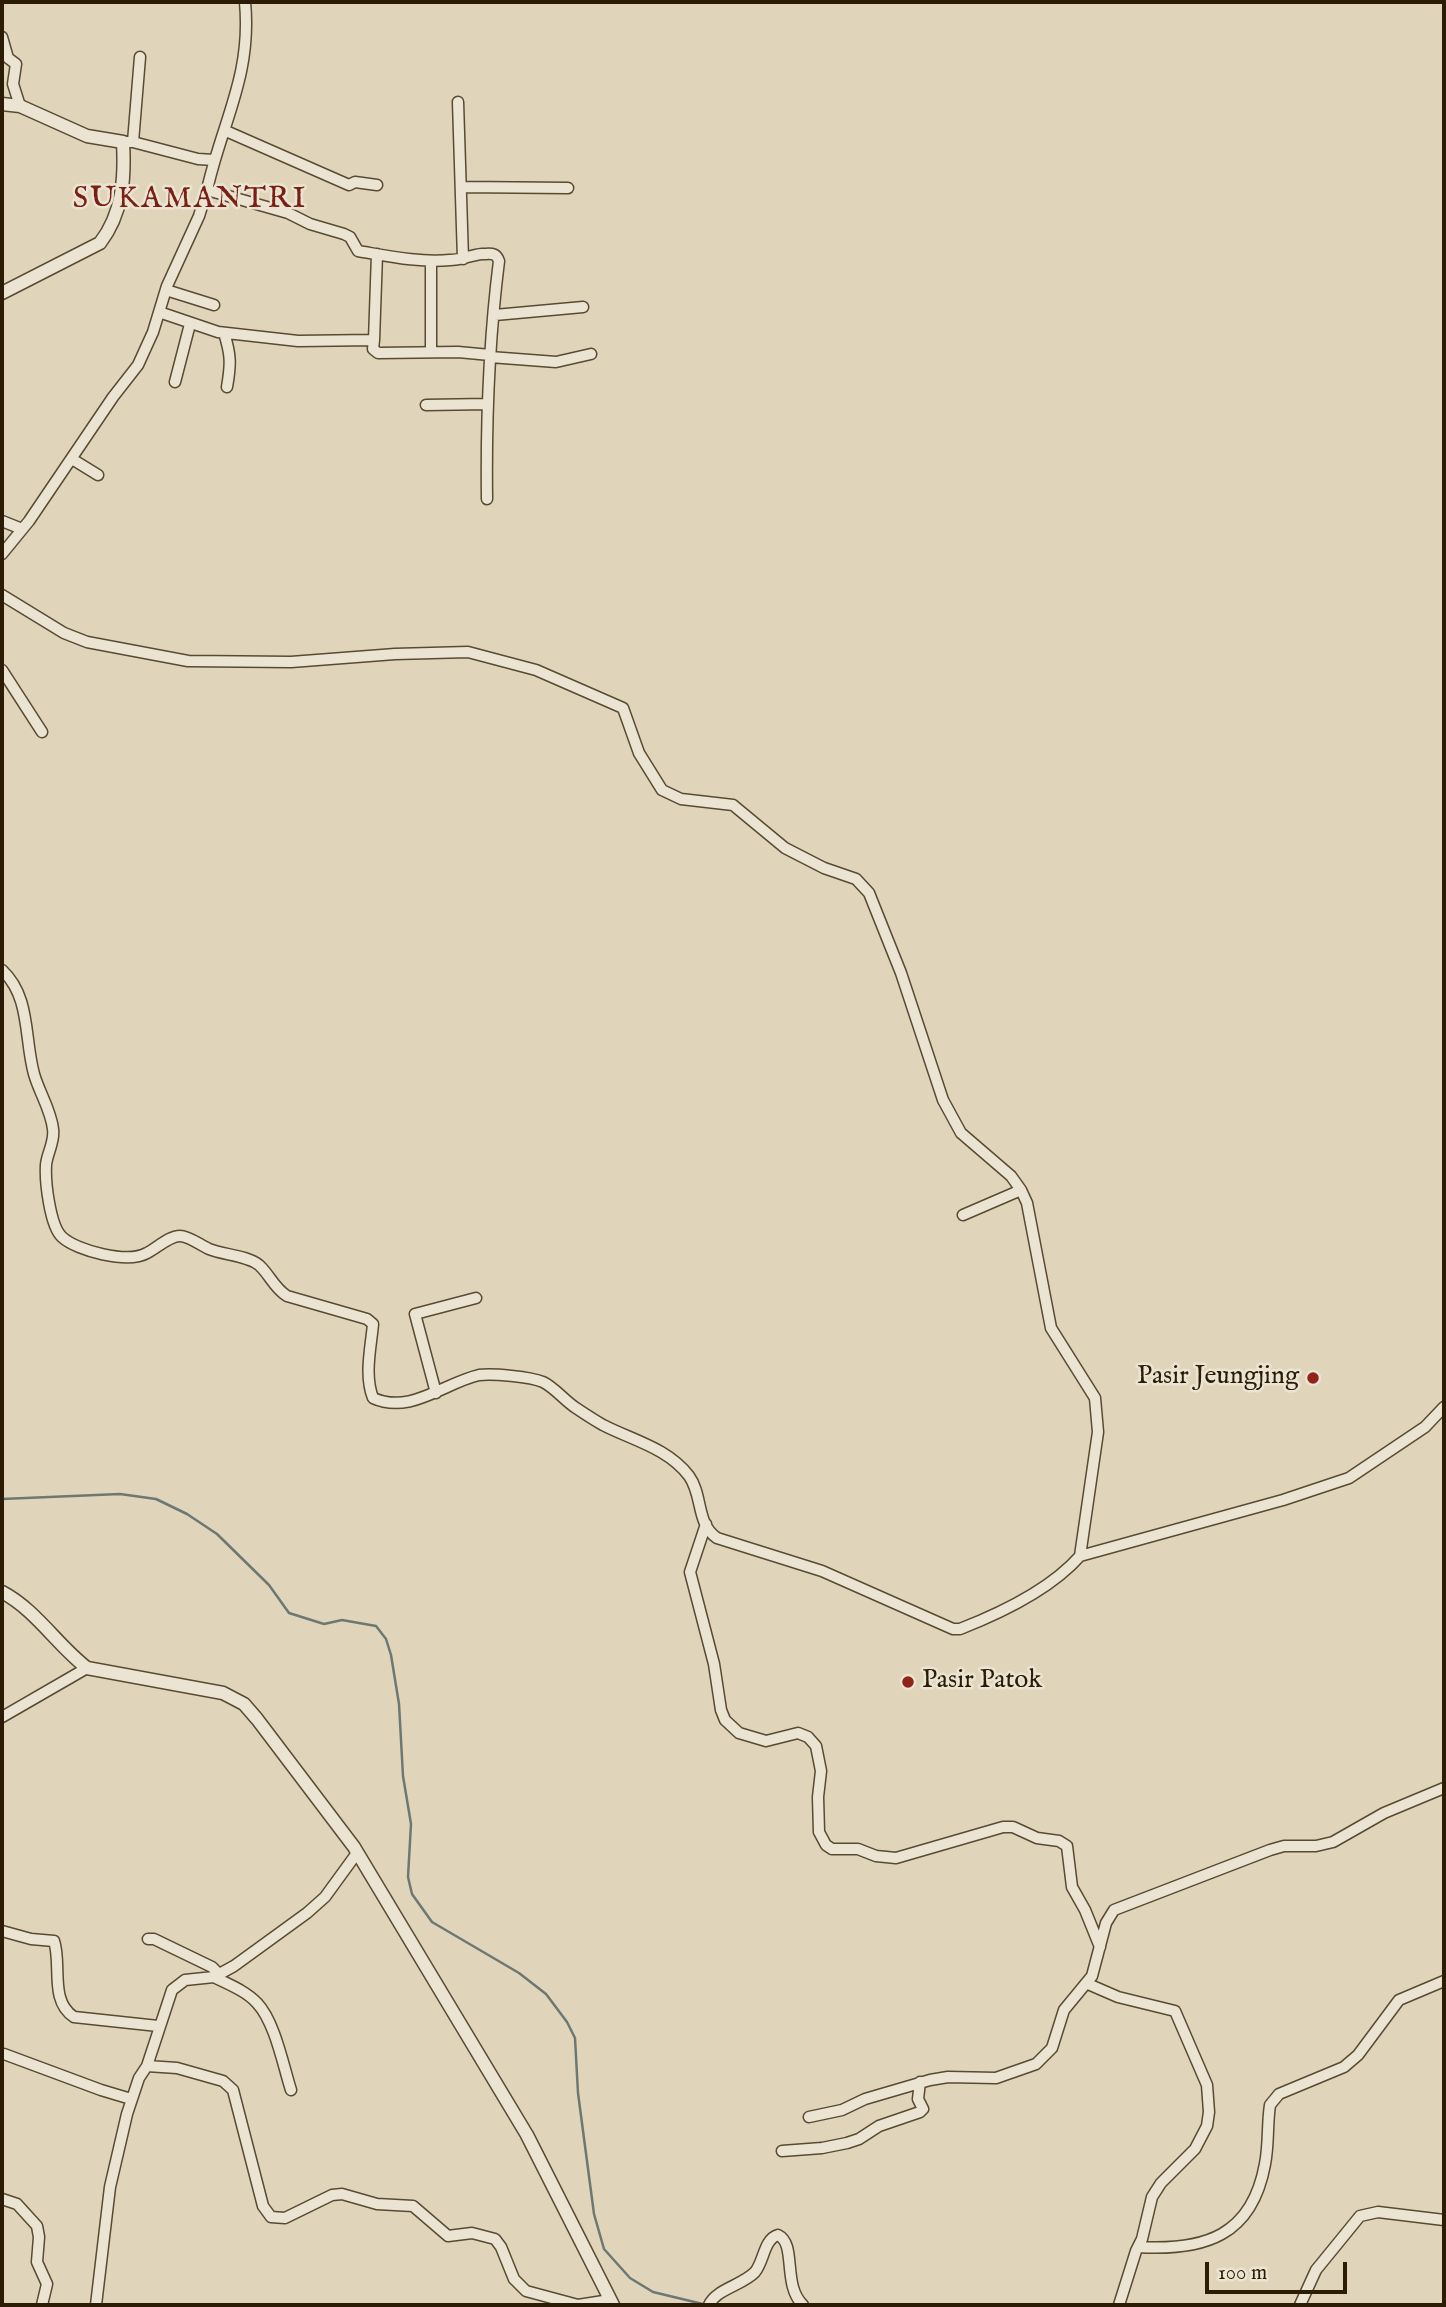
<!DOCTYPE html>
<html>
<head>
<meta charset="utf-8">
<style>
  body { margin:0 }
  #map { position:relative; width:1446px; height:2307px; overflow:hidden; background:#e0d5bb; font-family:"IM FELL English",serif }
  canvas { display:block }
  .frame { position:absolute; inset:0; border:4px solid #2c1c05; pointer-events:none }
  .scale { position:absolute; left:1205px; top:2262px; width:142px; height:32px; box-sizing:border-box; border:4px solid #2c1c05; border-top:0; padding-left:9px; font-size:21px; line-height:24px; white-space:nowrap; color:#2c1c05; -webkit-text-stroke:5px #ebe4d3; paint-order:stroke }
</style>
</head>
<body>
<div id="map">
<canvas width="1446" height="2307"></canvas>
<div class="frame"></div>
<div class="scale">100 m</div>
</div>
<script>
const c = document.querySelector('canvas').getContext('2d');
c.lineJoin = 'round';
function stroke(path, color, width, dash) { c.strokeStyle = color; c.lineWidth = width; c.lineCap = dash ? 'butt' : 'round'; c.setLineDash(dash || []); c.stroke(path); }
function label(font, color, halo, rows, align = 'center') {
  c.font = font + ' "IM FELL English",serif'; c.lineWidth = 5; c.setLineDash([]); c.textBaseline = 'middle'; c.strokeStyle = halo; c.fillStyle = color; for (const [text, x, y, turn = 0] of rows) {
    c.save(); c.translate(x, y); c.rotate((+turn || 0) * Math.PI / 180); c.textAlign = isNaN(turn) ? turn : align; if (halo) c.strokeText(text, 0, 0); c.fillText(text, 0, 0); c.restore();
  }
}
stroke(new Path2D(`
  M2 1499 120 1494 156 1499 187 1514 217 1534 269 1585 289 1613 324 1624 342 1620 376 1626 386 1639 391 1655 399 1704 403 1776 411 1824 408 1877 412 1894 432 1922 519 1973 546 1994 567 2022 575 2038 578 2093 594 2214 604 2249 630 2278 653 2292 707 2305`), '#6d7872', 2.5);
const minor = new Path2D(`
  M245 2C252 76 222 122 207 190L288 213 310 224 344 234 350 237 358 251C388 256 420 263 450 260 461 260 471 255 482 254 491 254 496 252 499 261 489 340 486 420 487 499
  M2 37 8 58 16 64 13 84 20 106
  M458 102 463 259
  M226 131 349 185 355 182 377 185
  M123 142H133L198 159 214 160
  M133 142 140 57
  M462 187 568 188
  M166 290 214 305
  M159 312 218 332 298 341 374 340 373 349 378 353 458 352 490 355
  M495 315 583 307
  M224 333C231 355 231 364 227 387
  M374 340 377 254
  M431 352V261
  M490 357 556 362 591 354
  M175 382 190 324
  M426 405 488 404
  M72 459 98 475
  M2 521 22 529
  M2 554 29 521 113 397 138 365 153 332 167 286 199 216 207 190
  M2 595 64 633 87 642 188 661 291 662 395 654 468 652 536 670 623 708 639 753 662 790 681 799 733 805 785 848 824 868 856 879 869 893 901 973 943 1100 961 1133 1011 1176 1021 1190 1027 1203 1051 1328 1095 1398 1098 1432 1080 1556
  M2 670 42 732
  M2 970C31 997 24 1038 34 1074 39 1092 51 1110 53 1129 55 1142 47 1153 46 1165 45 1182 50 1226 62 1237 77 1251 128 1264 147 1253 157 1248 169 1236 180 1236 189 1236 200 1245 209 1249 223 1255 247 1255 259 1265 270 1275 274 1288 287 1296L367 1319 373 1324C371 1347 364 1375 373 1398 410 1415 444 1383 479 1375 492 1373 531 1377 543 1382 554 1387 565 1401 576 1408 585 1414 594 1420 603 1425 632 1440 668 1448 689 1476 703 1495 696 1524 717 1538L822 1571 953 1629H960C1001 1613 1051 1589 1080 1556L1283 1500 1349 1478 1425 1427 1444 1407
  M963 1215 1021 1190
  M436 1393 415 1314 476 1298
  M706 1524 690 1572 714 1664 721 1710 725 1720 739 1733 766 1741 798 1733 808 1737 816 1746 821 1771 818 1797 819 1832 826 1845 832 1849H858L876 1856 896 1858 1003 1827H1013L1037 1838 1059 1841 1067 1846 1072 1887 1085 1910 1100 1947
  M2 1717 87 1668
  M2 1931 31 1939 54 1941C62 1964 49 2001 74 2017L158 2026
  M148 1939H154L212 1967 219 1974
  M214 1977C228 1984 246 1991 257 2003 275 2022 283 2065 291 2090
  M1088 1984 1118 1997 1175 2011 1207 2085 1209 2112 1207 2126 1195 2149 1161 2183 1152 2197 1142 2239 1136 2251 1119 2305
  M4 2054 101 2090 131 2099
  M147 2066 177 2068 223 2081 233 2090 263 2206 271 2217 285 2218 332 2195 342 2194 377 2204 413 2206 448 2236 472 2233 495 2239 501 2247 514 2279 526 2291 578 2305 610 2300
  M809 2117 842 2110 865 2099 930 2080 948 2077 996 2078 1036 2064 1052 2048 1064 2010 1092 1976 1106 1923 1114 1910 1270 1850 1284 1846H1316L1333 1842 1384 1813 1444 1788
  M782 2151 822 2148 847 2143 859 2139 879 2126 920 2112 923 2109 918 2099 920 2082
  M2 2199 17 2204 37 2226 39 2237 37 2262 47 2284 42 2305
  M1138 2247C1205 2251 1252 2236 1265 2164 1269 2144 1267 2124 1270 2105L1279 2094 1344 2067 1358 2055 1399 2000 1444 1981
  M96 2305 110 2187 127 2114 139 2078 147 2066 172 1990 185 1980 214 1977 234 1966 307 1913 325 1897 357 1853
  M709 2305C716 2289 743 2285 755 2272 764 2261 764 2239 778 2235 797 2244 782 2285 803 2305
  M1300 2305 1316 2270 1360 2216 1378 2212 1444 2220`);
const tertiary = new Path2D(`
  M2 104 20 106 87 136 123 142C125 178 123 213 100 243L2 293
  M2 1592C36 1610 57 1645 87 1668L223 1693 244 1704 257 1719 354 1847 527 2135 613 2305`);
stroke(minor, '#594a32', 13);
stroke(tertiary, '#594a32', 15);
stroke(minor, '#ebe4d3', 10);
stroke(tertiary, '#ebe4d3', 12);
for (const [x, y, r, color] of [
  [1313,1378,7,"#8f2418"],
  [908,1682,7,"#8f2418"]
]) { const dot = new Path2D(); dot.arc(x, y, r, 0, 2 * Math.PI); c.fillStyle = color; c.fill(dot); stroke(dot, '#ebe4d3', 2.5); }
label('26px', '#2c1c05', '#ebe4d3', [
  ["Pasir Jeungjing",1299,1378],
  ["Pasir Patok",922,1682,"left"]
], 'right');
c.letterSpacing = '2px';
label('30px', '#7a1f14', '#ebe4d3', [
  ["SUKAMANTRI",190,201]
]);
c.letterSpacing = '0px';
</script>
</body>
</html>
